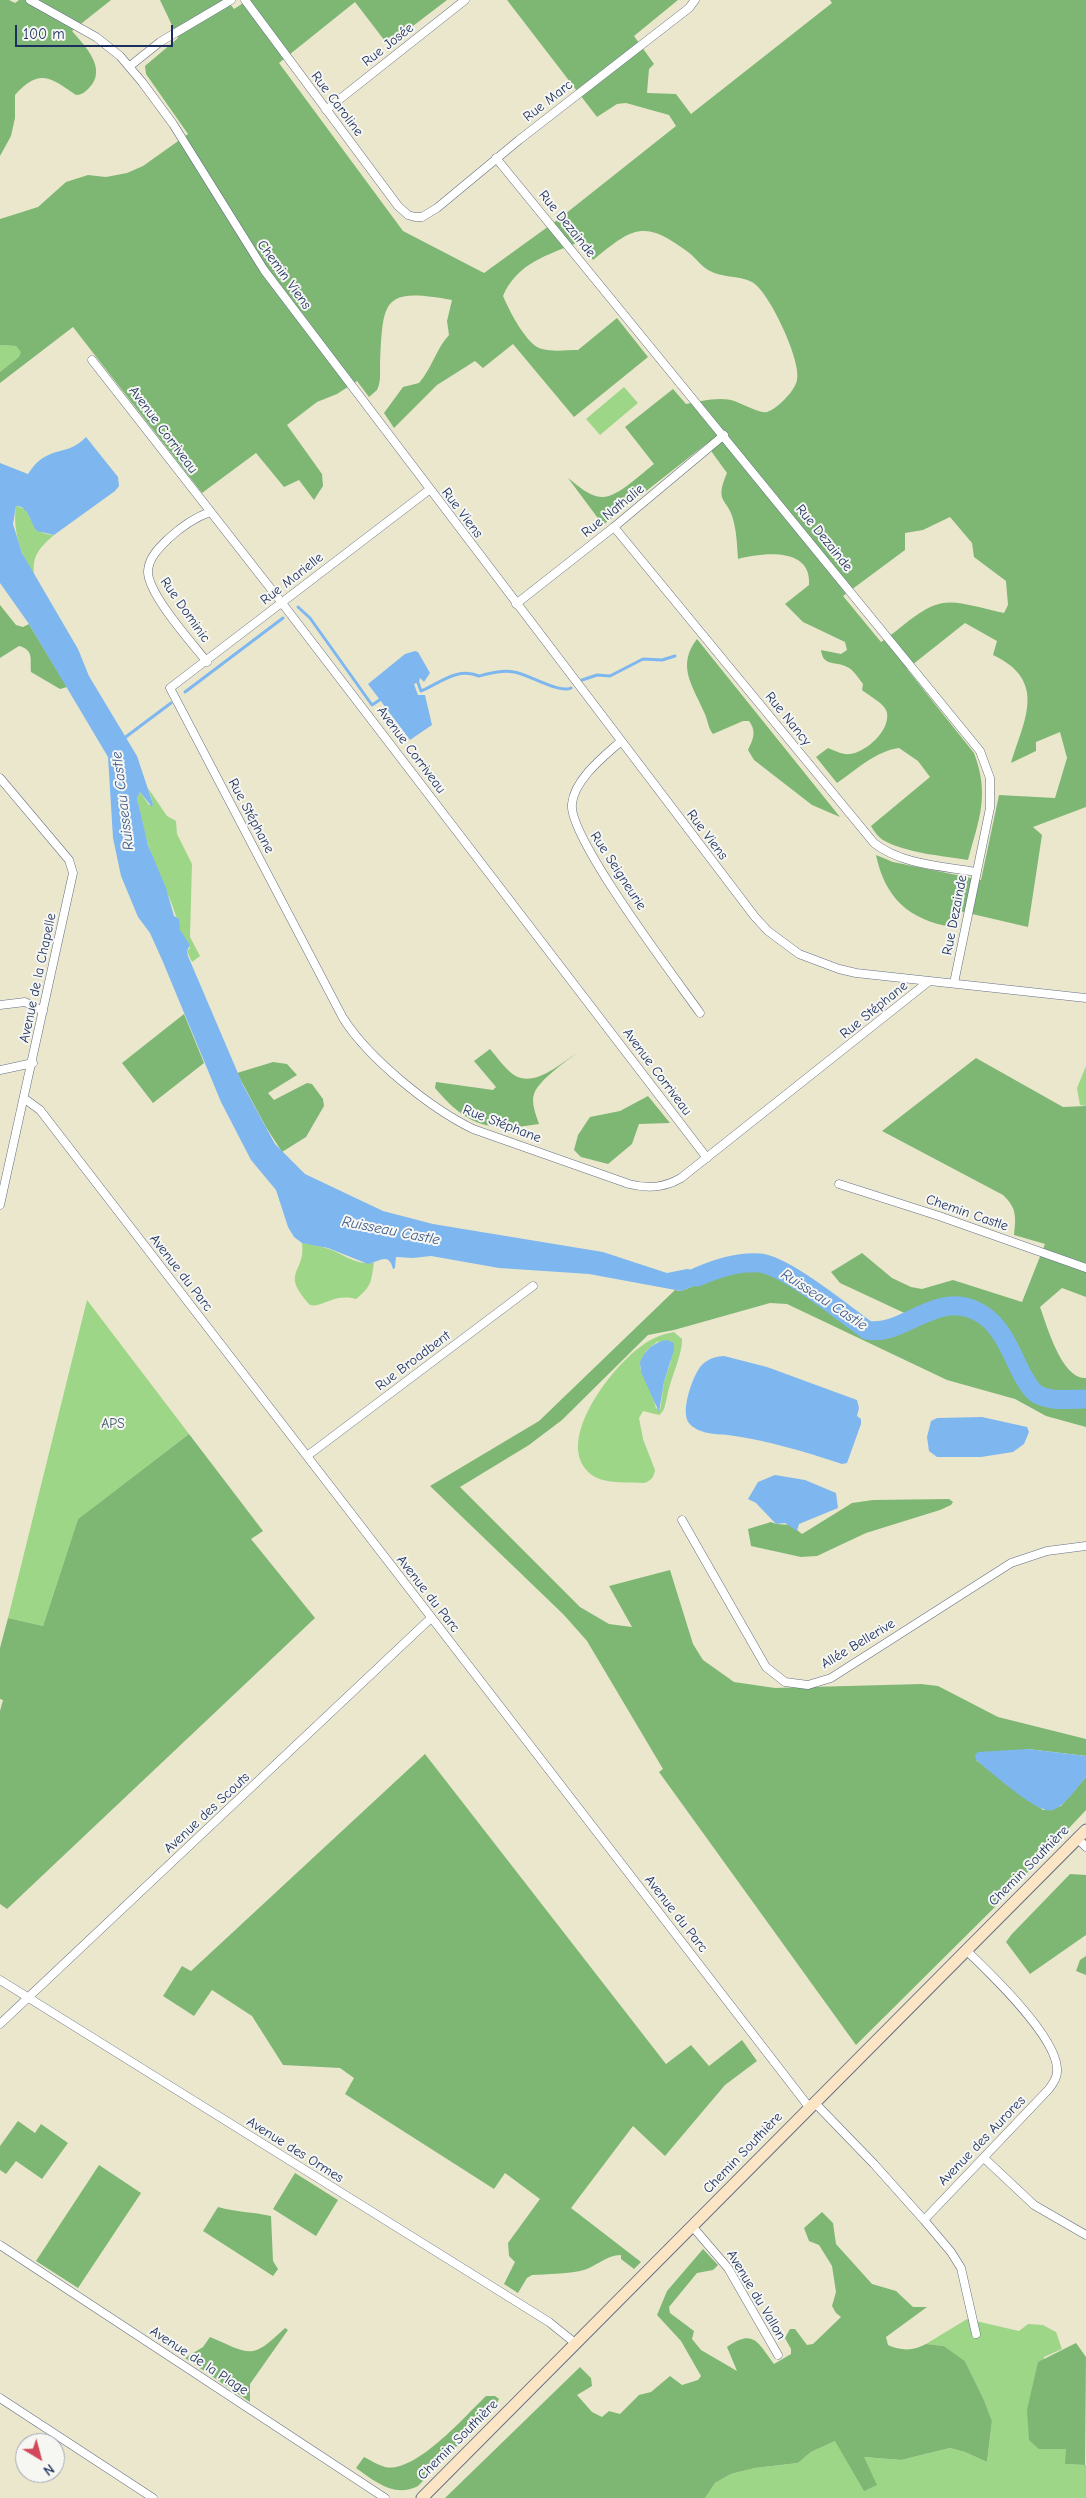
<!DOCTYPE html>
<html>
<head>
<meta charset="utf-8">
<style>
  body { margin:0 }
  #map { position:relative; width:1086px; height:2498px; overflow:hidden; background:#ebe7cd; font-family:"Comic Neue",sans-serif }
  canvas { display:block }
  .north { position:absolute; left:15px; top:2433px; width:50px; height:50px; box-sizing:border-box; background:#f6f6f2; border:1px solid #9ea6b7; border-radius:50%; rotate:143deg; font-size:14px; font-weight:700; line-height:20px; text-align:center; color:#1b2f5e }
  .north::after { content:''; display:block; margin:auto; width:18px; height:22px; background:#d1495b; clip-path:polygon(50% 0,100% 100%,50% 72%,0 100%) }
  .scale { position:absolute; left:15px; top:25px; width:158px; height:22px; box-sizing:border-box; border:2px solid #1b2f5e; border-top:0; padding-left:6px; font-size:15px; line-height:18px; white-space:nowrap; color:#1b2f5e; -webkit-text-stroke:4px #f6f6f2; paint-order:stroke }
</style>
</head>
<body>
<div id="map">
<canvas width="1086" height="2498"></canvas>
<div class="north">N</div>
<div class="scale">100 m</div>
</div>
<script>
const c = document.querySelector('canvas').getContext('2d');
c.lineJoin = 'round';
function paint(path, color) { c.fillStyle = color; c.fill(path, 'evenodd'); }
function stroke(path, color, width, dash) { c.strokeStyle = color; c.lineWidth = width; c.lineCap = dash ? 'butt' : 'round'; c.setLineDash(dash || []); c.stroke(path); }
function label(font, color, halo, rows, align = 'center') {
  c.font = font + ' "Comic Neue",sans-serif'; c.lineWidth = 4; c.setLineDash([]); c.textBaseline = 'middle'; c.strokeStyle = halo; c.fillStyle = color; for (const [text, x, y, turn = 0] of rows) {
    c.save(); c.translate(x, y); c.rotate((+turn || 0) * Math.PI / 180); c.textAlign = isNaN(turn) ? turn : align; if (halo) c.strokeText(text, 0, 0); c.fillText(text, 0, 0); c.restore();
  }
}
paint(new Path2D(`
  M0 345 16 346 22 352 20 357 0 372Z
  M624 387 638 403 600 435 586 419Z
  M16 506 25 509C34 524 35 534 54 535 39 548 30 558 35 579 22 555 12 533 16 506Z
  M148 788 167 816 176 821 177 834 192 864 190 937 200 956 192 962 187 951 190 948C188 940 180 935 179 927 173 900 156 872 148 844 143 829 140 813 137 798L140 792 149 805 153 804Z
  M1086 1066V1106L1080 1105 1077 1088Z
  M302 1243C311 1244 320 1246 329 1249 343 1254 359 1267 374 1262 371 1282 372 1286 356 1299 332 1293 324 1308 310 1305 279 1271 306 1274 302 1243Z
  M87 1300 189 1434 78 1519 43 1626 8 1618Z
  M674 1332 682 1339C683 1353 670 1380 667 1397 665 1404 665 1411 659 1415L643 1411 639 1418 643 1439 655 1470C654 1477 651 1481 644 1483 629 1482 608 1484 595 1477 548 1448 611 1368 640 1347 650 1339 662 1334 674 1332ZM658 1341 671 1361 664 1382 660 1410 656 1408 651 1390 640 1368 646 1351Z
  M967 2319 1019 2331 1028 2324 1043 2325 1056 2332 1062 2349 1044 2357 1039 2449H1067L1066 2464 1086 2465V2498H705L715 2483 731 2474 755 2468 798 2463 811 2452 835 2441 864 2457 901 2460 950 2448 965 2452 987 2462 992 2421 984 2400 965 2361 944 2346 926 2344Z`), '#9ed688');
paint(new Path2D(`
  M0 0H9L15 3 19 0H111L72 31C85 46 108 69 89 88 85 92 82 95 76 95 50 77 39 68 15 95V118L11 136 0 156Z
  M160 0H227L234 9 248 0H447L388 45 355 2 279 63 403 231 484 273 560 218 676 126 669 115 626 103 617 104 597 117 507 0H678L634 36 654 64 649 69 647 93 676 94 691 114 832 3 830 0H1086V807L1033 827 1042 835 1028 927 955 910 952 927C909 920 885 898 876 855L893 862 981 880 999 795 1055 798 1067 758 1060 732 1036 742V751L1011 763C1024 720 1048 681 993 655L997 641 965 623 907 669 974 753C990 795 979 819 968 860 944 856 905 853 883 840 878 837 874 831 871 826L930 777 918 761 899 748C876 751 856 770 837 783L816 757 828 748C835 751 843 755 850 754 866 752 890 731 887 713 886 704 869 696 862 690L863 684C859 679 854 671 849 668 837 660 823 668 821 650L841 654 847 650 845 642 803 622 785 604 809 585C812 546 761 553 738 559 737 547 737 535 734 523 729 497 713 505 727 473L706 444 603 525 568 478C577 485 590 497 602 497 617 498 642 473 654 464L625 427 673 389 686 404C700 401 717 397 731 400 740 402 759 414 767 412 777 409 795 391 797 380 802 362 769 291 752 282 738 275 721 278 708 270 700 265 695 257 688 252 644 219 633 227 593 260L579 242C548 255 517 263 503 296 509 310 527 346 542 349 553 352 567 350 578 350L617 318 648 357 574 417 513 344 483 368 475 361 437 385 394 428 384 413 403 387 419 383C432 368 436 349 449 335L447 321 452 300C382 287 383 300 380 364 380 373 381 382 377 390L369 397 357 381 337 394 317 402 287 425 322 474 323 486 314 500 299 480 284 487 256 453 202 493 73 327 0 383V372L19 357 21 352 16 346 0 345V219L38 207 66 182 88 175 106 177 127 173 143 166 188 134 146 74 145 66 178 38ZM950 517 972 543 974 557 1006 581 1008 605 1004 613C988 610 959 600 943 603 920 607 900 630 881 642L843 596 905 550V533L923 530Z
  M0 605 16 625 23 627 29 624 67 687 60 689 31 672C30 659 34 650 19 646L0 658Z
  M697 639 840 817 812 805 754 760 748 750C753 739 757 732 749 721H743L713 734C708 728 708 720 704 712 693 686 676 666 697 639Z
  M184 1014 204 1063 153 1103 122 1063Z
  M490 1049C497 1057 505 1069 514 1075 534 1088 560 1064 577 1053 565 1062 539 1080 534 1094 531 1103 536 1115 539 1124 490 1132 468 1127 435 1088L436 1082 493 1090 496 1087 474 1061Z
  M976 1058 1063 1107 1086 1106V1297L1062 1288 1040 1307C1047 1326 1062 1380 1086 1378V1427L1046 1416 1015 1399 947 1380 787 1304 770 1303 674 1330 648 1335 562 1420 529 1445 460 1487 580 1607 609 1624 632 1627 609 1586 670 1570 693 1644 703 1660 734 1682 775 1688 921 1684 938 1686 998 1717 1086 1739V1756L1028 1749 976 1760 1043 1810 1061 1806 1086 1777V1810L999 1903 856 2045 659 1772 663 1769 587 1641 564 1615 430 1486 539 1421 675 1290 681 1291 717 1277 719 1268C730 1264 750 1261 761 1263 789 1269 841 1312 867 1329L879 1332 913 1317 840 1283 831 1272 862 1253 892 1278 911 1287 922 1289 953 1280 1022 1302 1045 1244 1014 1235C1016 1217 1017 1208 1003 1195L882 1131Z
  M273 1062 287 1064 297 1075 268 1093 274 1100 307 1083 312 1084 323 1099 324 1106 306 1137 282 1152 266 1127 237 1073Z
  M648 1096 670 1123 639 1124 632 1144 608 1164 581 1157 574 1150 578 1135 590 1117 620 1111Z
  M189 1434 263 1531 251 1539 315 1618 7 1909 0 1904V1711L3 1700 0 1699V1648L8 1618 43 1626 78 1519Z
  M949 1499 953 1502 951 1505 940 1510 866 1533 817 1556 801 1557 751 1546 748 1529 771 1522 776 1524 791 1525 802 1534 852 1503 873 1500Z
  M425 1754 666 2064 691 2045 709 2066 742 2040 757 2061 725 2085 665 2156 633 2126 571 2208 641 2262 634 2269 621 2259V2255C606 2255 595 2268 580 2271 565 2274 548 2274 532 2275L527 2278 518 2293 504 2284 515 2262 509 2256 508 2243 540 2199 505 2173 494 2189 345 2094 354 2078 340 2068 283 2065 252 2016 212 1990 194 2016 163 1996 182 1966 191 1971Z
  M1070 1874 1086 1875V1935L1030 1974 1006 1942 1011 1935Z
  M1086 1956V1975L1076 1971 1080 1960Z
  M18 2121 35 2133 41 2124 68 2143 42 2179 16 2161 6 2174 0 2170V2146Z
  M99 2165 141 2193 78 2288 36 2261Z
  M295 2173 338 2200 316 2236 273 2209Z
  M218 2207C236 2212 253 2212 271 2216L273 2261 278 2269 273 2276 203 2231Z
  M822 2212 833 2223 836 2244 872 2284 896 2291 913 2307H927L886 2337 888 2345C901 2351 914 2351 926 2344L944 2346 965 2361 984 2400 992 2421 987 2462 965 2452 950 2448 901 2460 864 2457 877 2485 864 2491 835 2441 811 2452 798 2463 755 2468 731 2474 715 2483 705 2498H445L580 2367 591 2378 592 2386 577 2395 592 2412 602 2417 609 2411 620 2414 639 2395 651 2392 670 2376 682 2385 698 2380 701 2376 681 2341 657 2315 667 2291 703 2249 718 2265 713 2270 697 2273 669 2307 670 2313 694 2331 692 2339 701 2350 737 2371 727 2347C754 2328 758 2343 774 2364L791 2354V2349L785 2338 790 2329H795L807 2345 813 2344 841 2317 836 2313 832 2306 836 2292 832 2266 819 2245 809 2241 804 2228Z
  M285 2328 288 2330 250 2384V2402L185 2358 203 2347 210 2337C252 2355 251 2360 285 2328Z
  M1076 2343 1086 2357 1085 2465 1065 2464 1066 2449H1039L1029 2440 1027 2410 1038 2362Z
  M486 2396H495L499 2399 495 2407 418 2486C394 2498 376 2482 356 2468L364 2457C370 2460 378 2465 385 2467 415 2474 465 2416 486 2396Z`), '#7eb774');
paint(new Path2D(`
  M86 437 118 477 119 486 115 491 54 535 37 531C30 523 29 506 16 506L13 524 22 553 78 649 89 676 137 756 153 804 152 807 140 792 137 798 148 845 166 888 174 916 179 919 180 930 190 945 187 951 188 956 243 1085 275 1144 305 1174 383 1211 433 1224 603 1252 667 1273 687 1269 696 1270 712 1263 719 1268 717 1277 681 1291 589 1274 499 1268 431 1256 413 1258 396 1257 395 1268 393 1269C389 1252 380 1261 368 1264L328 1248 302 1243 294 1237 288 1227 276 1190 251 1160 221 1102 163 962 150 933 138 917 121 876 113 838 108 757 29 624 0 583V463L28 474C48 443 67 458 86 437Z
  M415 651 418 652 430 673 424 682 420 678 419 682 414 684 418 695H425L432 725 410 740 368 684 405 654Z
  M667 1340 674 1343V1350L664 1382 659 1412 641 1372 640 1362C645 1350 654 1342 667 1340Z
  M724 1356 767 1367 857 1400 859 1408 857 1416 861 1419V1424L847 1463 842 1464C805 1452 767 1440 728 1435 715 1434 698 1434 689 1423 681 1413 690 1386 695 1376 701 1362 710 1357 724 1356Z
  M982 1417 1027 1427 1029 1432 1024 1444 1013 1452 981 1457H937L929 1451 927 1437 931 1421 937 1418Z
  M775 1475 805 1480 836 1493 838 1508 799 1524 797 1531 785 1523 776 1524 756 1503 748 1499 758 1482Z
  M1028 1749 1086 1756V1777C1077 1787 1066 1805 1053 1810 1039 1816 989 1770 976 1760L975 1755 978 1752Z`), '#7eb7ef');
stroke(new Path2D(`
  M298 607 310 618 372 705 381 699
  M417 680 421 691C440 683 457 667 479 676 491 673 502 670 514 672 528 674 560 694 571 688
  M582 680 597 675 610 676 643 659 662 660 675 656
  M185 692 283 618
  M123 739 171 703`), '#7eb7ef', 3);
stroke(new Path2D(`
  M697 1277C716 1269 738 1261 760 1263 786 1266 843 1313 867 1330 901 1337 933 1294 972 1309 1001 1320 1010 1351 1023 1376 1027 1382 1031 1391 1037 1394 1050 1402 1071 1399 1086 1399`), '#7eb7ef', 19);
const street = new Path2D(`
  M30 0 96 37 120 56 142 82 173 124 264 270 755 917 768 931 799 954 839 969 856 973 1086 998
  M245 0 398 206 408 215 415 217H422L437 208 519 140 689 8 695 0
  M130 66 160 42 231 0
  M326 110 465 0
  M496 158 980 751 990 778V808L954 983
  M92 360 282 603 707 1158
  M429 490 170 688 343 1018C369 1059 430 1108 473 1129L629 1184C648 1189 664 1188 681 1178L928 982
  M614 527 874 843C902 865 942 866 976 872
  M516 604 614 527 724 435
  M207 662C192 643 147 593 148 571 149 557 159 548 168 539 181 527 193 518 210 512
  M620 742C603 757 574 780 572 804 568 837 676 979 700 1013
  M0 778 69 860 73 873 0 1205
  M0 1005 25 1002 43 1011
  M0 1070 33 1063
  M25 1099 40 1110 809 2107
  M839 1184 939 1216 1086 1268
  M307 1456 533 1286
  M682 1520 766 1667 785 1682 808 1685 831 1678 1011 1563 1047 1551 1086 1546
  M1078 1839 1086 1847
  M0 1980 549 2322 575 2343
  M0 2024 431 1618
  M814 2102 874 2164 924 2220 1049 2089C1054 2082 1058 2076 1057 2068 1055 2035 990 1973 966 1950
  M984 2158 1034 2205 1086 2235
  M924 2220 951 2252 961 2268 976 2334
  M692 2226 728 2268 778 2355
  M0 2245 385 2498
  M0 2398 153 2498`);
const secondary = new Path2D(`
  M422 2498 1086 1830`);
stroke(street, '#646f85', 9);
stroke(secondary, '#646f85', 13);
stroke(street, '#fff', 8);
stroke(secondary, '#fce5c4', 11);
label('14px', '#1b2f5e', '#f6f6f2', [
  ["Rue Josée",388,45,-38],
  ["Rue Marc",548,101,-38],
  ["Rue Caroline",337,104,53],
  ["Rue Dezainde",567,224,51],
  ["Chemin Viens",284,275,54],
  ["Avenue Corriveau",163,430,53],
  ["Rue Nathalie",613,511,-39],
  ["Rue Viens",462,513,53],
  ["Rue Dezainde",824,538,51],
  ["Rue Marielle",292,579,-38],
  ["Rue Dominic",185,610,55],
  ["Rue Nancy",788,719,51],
  ["Avenue Corriveau",411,750,53],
  ["Rue Stéphane",251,816,62],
  ["Rue Viens",707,835,53],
  ["Rue Seigneurie",618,871,57],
  ["Rue Dezainde",955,915,-79],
  ["Avenue de la Chapelle",38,978,-78],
  ["Rue Stéphane",874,1010,-39],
  ["Avenue Corriveau",657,1072,53],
  ["Rue Stéphane",502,1124,21],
  ["Chemin Castle",967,1213,19],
  ["Avenue du Parc",181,1273,52],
  ["Rue Broadbent",413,1361,-37],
  ["Avenue du Parc",428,1594,52],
  ["Allée Bellerive",858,1644,-31],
  ["Avenue des Scouts",207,1813,-43],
  ["Chemin Southière",1029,1866,-45],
  ["Avenue du Parc",676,1914,52],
  ["Avenue des Aurores",982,2141,-46],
  ["Avenue des Ormes",295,2150,32],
  ["Chemin Southière",743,2153,-46],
  ["Avenue du Vallon",756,2295,59],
  ["Avenue de la Plage",199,2361,33],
  ["Chemin Southière",458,2440,-45]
]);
label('14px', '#3c5968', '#f6f6f2', [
  ["APS",113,1424]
]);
label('italic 15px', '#39588a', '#f6f6f2', [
  ["Ruisseau Castle",123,801,-97],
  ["Ruisseau Castle",391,1231,11],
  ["Ruisseau Castle",824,1300,33]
]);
</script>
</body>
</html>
